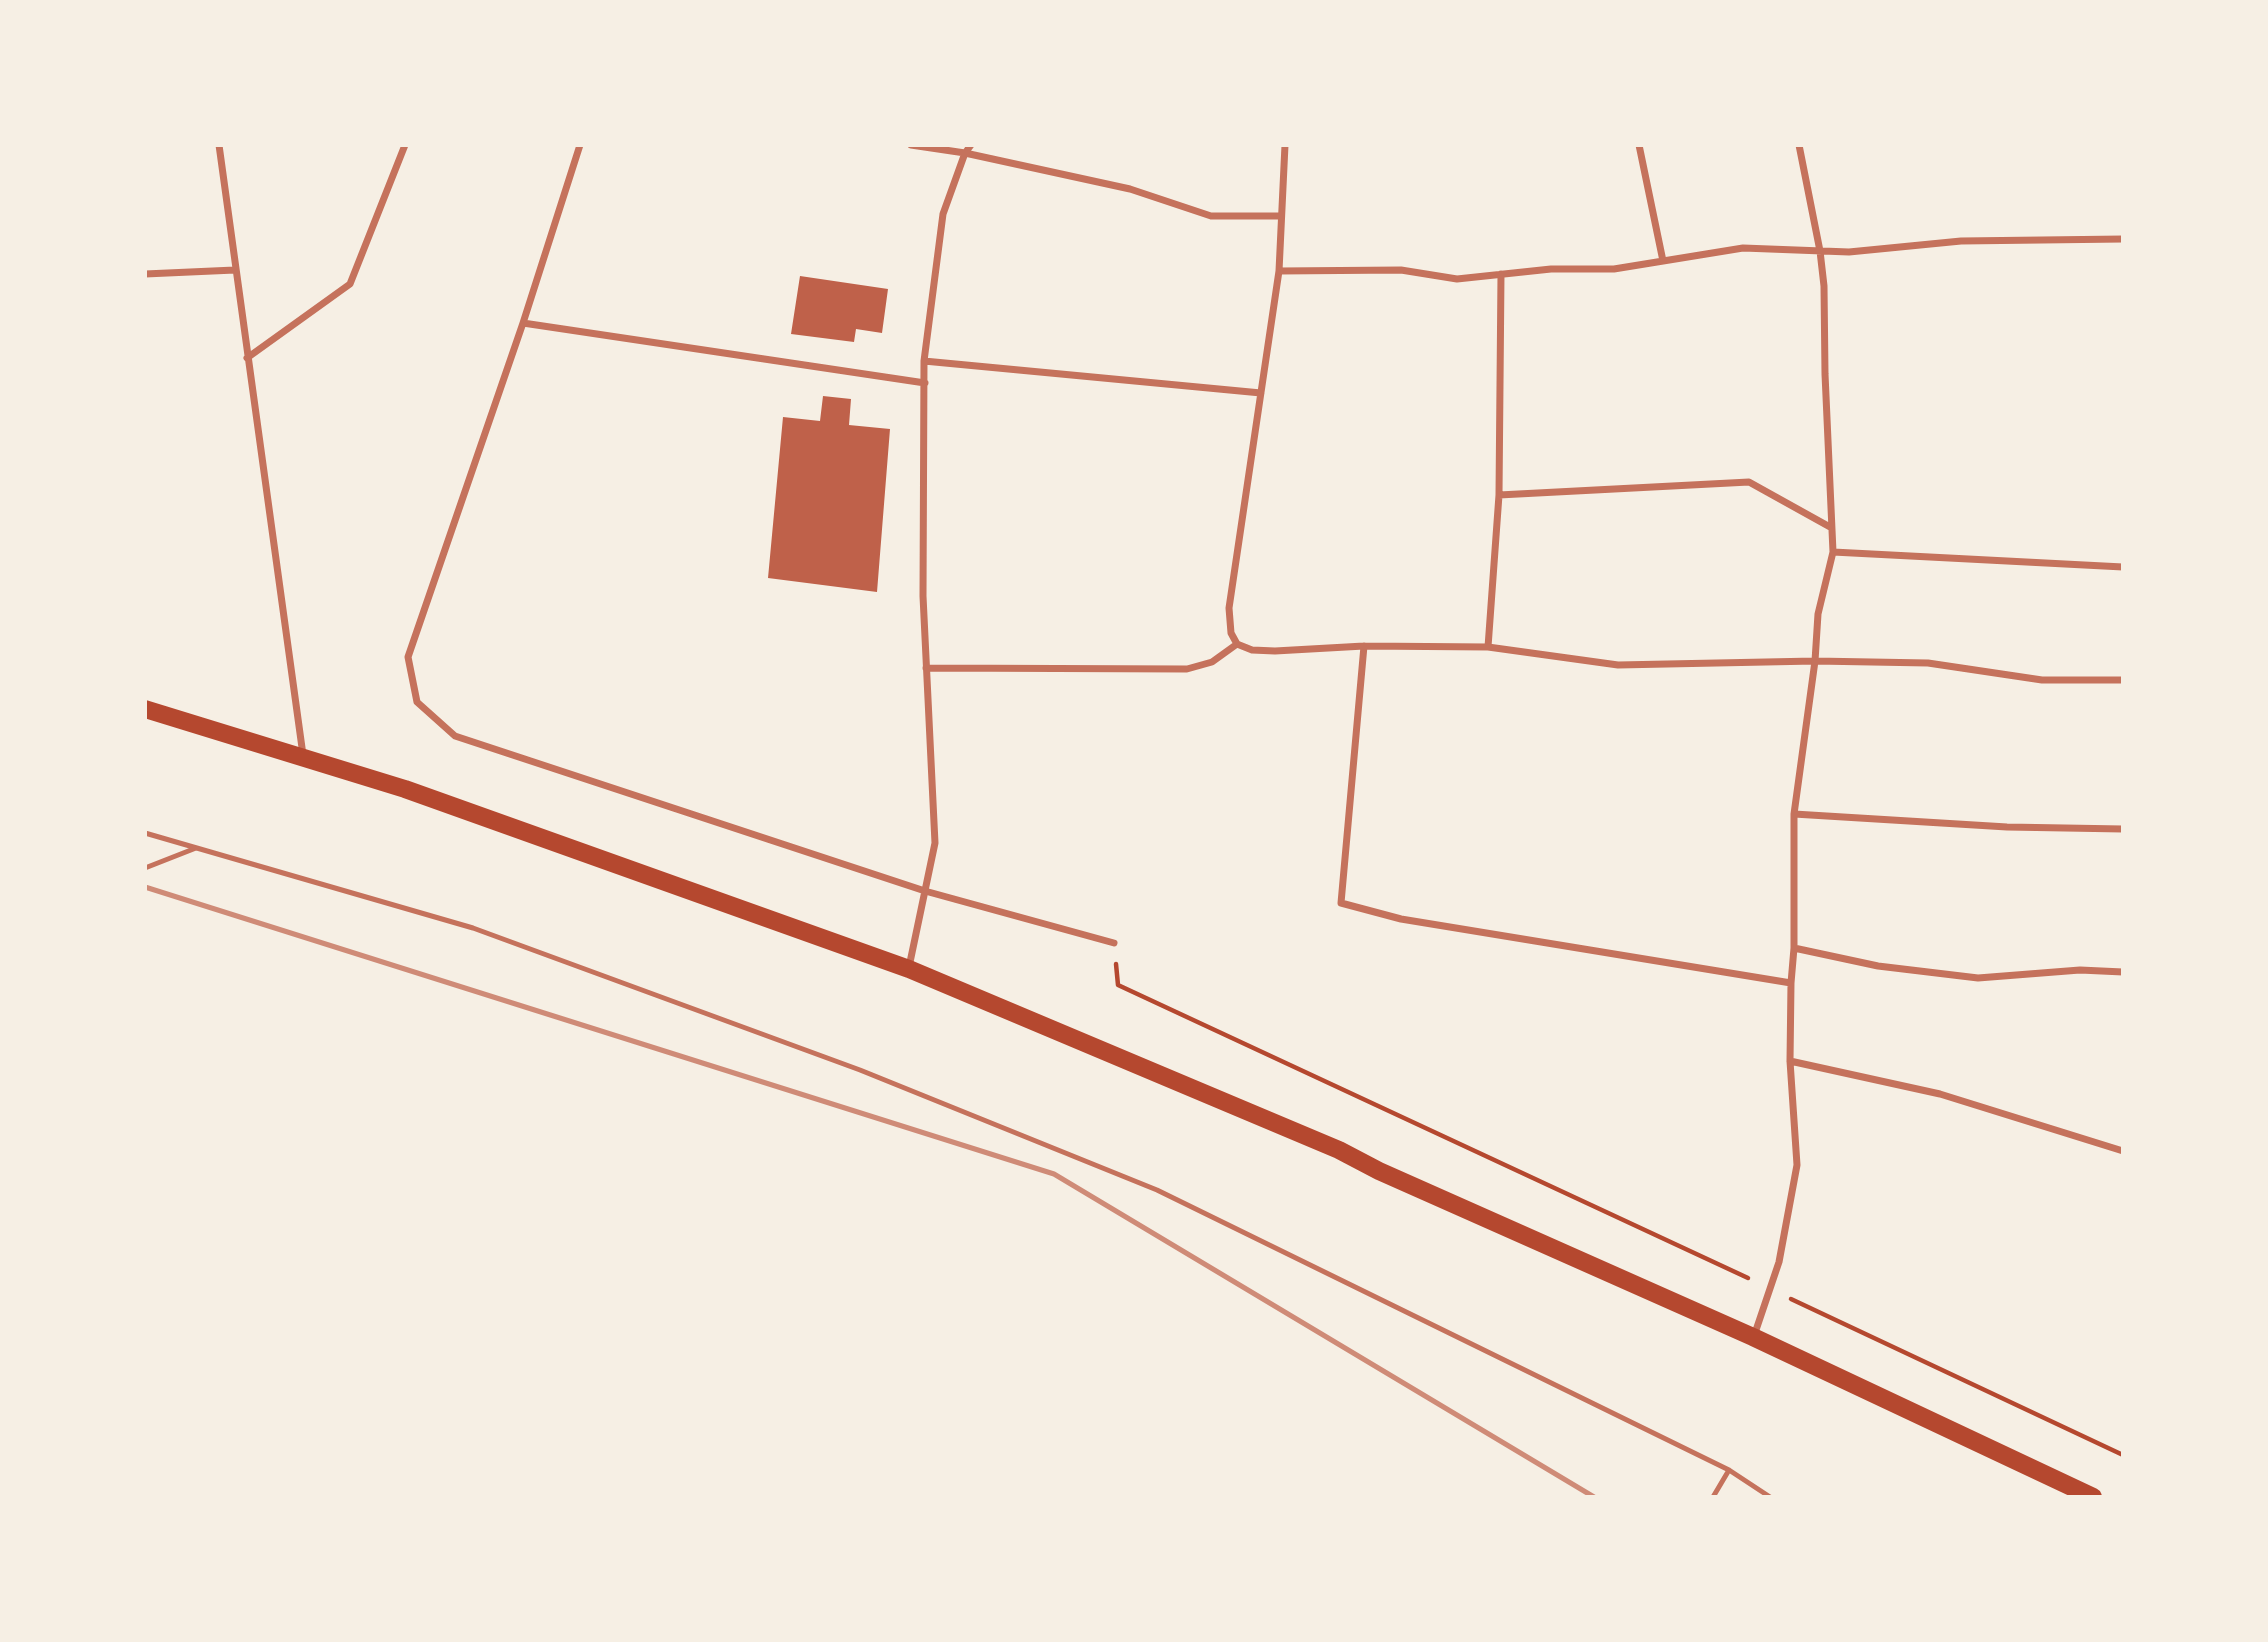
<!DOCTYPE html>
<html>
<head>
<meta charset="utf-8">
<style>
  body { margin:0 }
  #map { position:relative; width:2268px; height:1642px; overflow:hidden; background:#f6efe4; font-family:"Playfair Display",serif }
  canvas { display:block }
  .frame { position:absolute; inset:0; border:147px solid #f6efe4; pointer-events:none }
</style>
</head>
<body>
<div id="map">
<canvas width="2268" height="1642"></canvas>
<div class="frame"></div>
</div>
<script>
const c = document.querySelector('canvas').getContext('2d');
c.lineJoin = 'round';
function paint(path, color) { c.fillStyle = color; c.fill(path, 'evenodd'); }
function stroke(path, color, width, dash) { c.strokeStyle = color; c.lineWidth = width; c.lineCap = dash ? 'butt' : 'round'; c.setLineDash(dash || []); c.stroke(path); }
paint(new Path2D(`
  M800 276 888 289 882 333 856 329 854 342 791 334Z
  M823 396 851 399 849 425 890 429 877 592 768 578 783 417 820 421Z`), '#bf614a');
stroke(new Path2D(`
  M1116 964 1118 985 1748 1278
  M1791 1299 2123 1455`), '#b5482f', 4.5);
stroke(new Path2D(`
  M145 833 473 928 860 1070 1157 1190 1729 1470 1770 1497
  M145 868 196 848
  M1713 1497 1729 1470`), '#c5725c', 5);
stroke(new Path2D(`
  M219 145 303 755
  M580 145 523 323 408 657 417 702 455 736 925 891 1114 943
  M911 145 965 153 1130 189 1211 216H1281
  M1285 145 1279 271 1229 608 1231 633 1237 644 1252 650 1275 651 1364 646 1488 647 1618 665 1815 661 1928 663 2042 680H2123
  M1639 145 1663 261
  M1279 271 1401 270 1457 279 1551 269H1614L1743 248 1849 252 1961 241 2123 239
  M145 274 235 270
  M523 323 925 383
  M247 358 350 284 405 145
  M924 361 1261 393
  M1499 495 1749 482 1830 527
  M1833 552 2123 567
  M1364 646 1341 903 1401 919 1791 983
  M1488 647 1499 495 1501 274
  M926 668 1187 669 1212 662 1237 644
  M1794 814 2007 827 2123 829
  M1794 948 1878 966 1978 978 2080 970 2123 972
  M909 967 935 843 923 596 924 361 943 214 965 153 971 145
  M1790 1061 1940 1094 2123 1151
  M1754 1336 1779 1262 1797 1165 1790 1061 1791 983 1794 948V814L1815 661 1818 614 1833 552 1825 374 1824 286 1820 251 1799 145`), '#c5725c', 7);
stroke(new Path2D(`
  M145 709 405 789 909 969 1339 1150 1379 1171 1753 1337 2093 1497`), '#b5482f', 18);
stroke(new Path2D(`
  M145 887 1054 1174 1594 1497`), '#cf8b77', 5);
</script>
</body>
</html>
